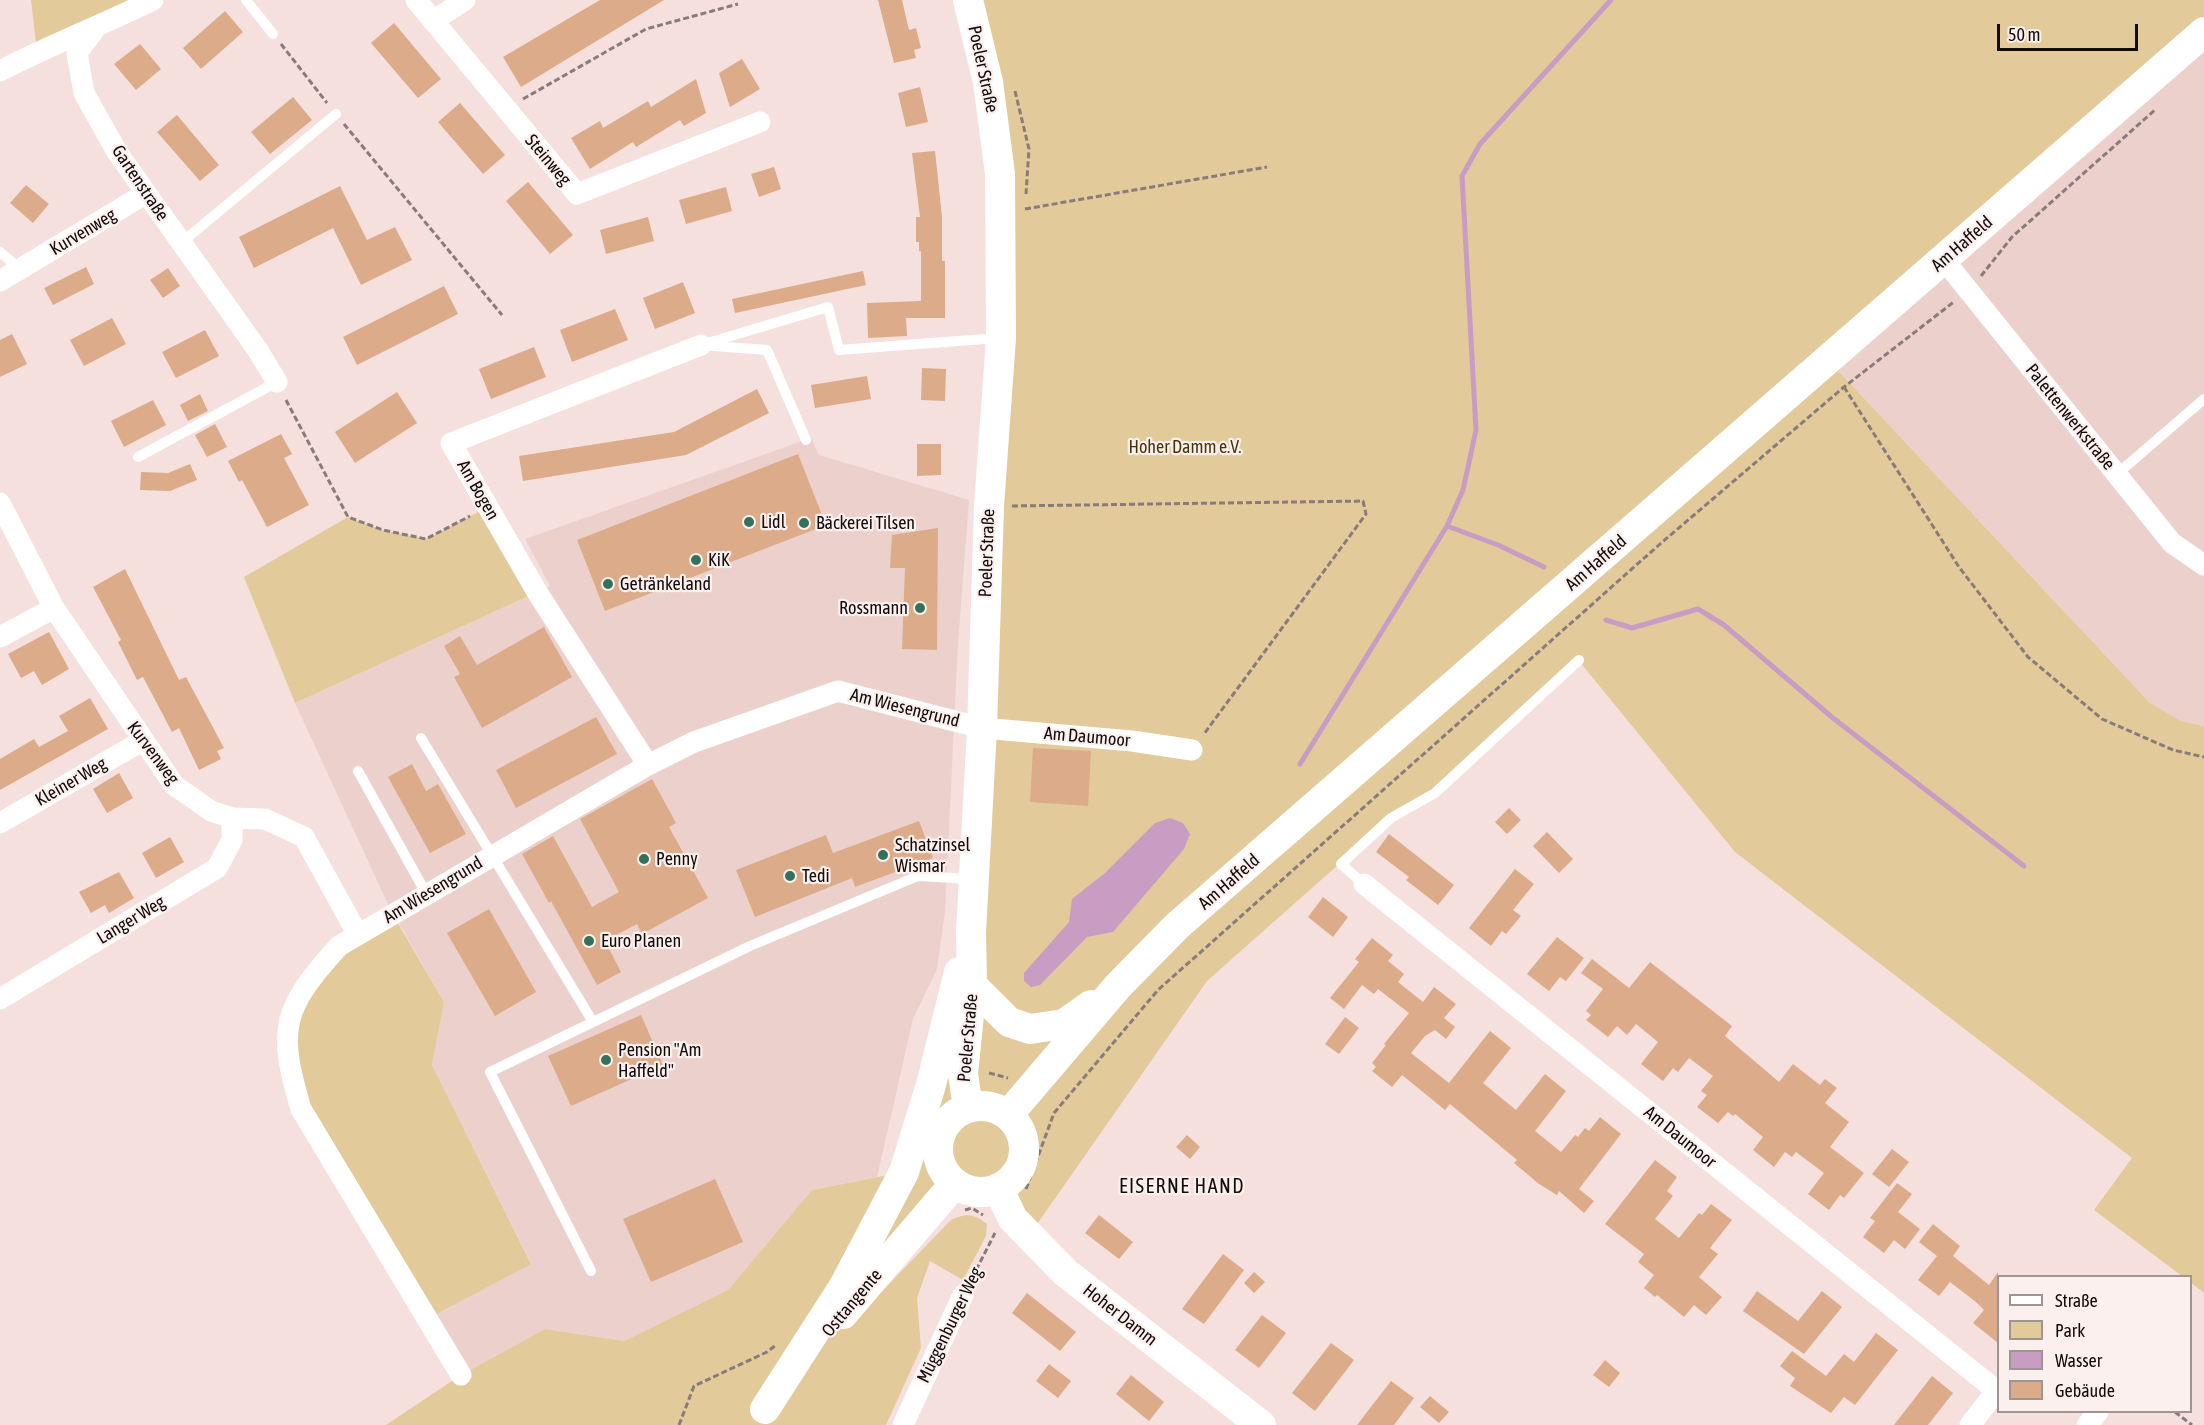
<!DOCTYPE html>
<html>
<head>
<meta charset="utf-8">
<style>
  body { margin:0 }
  #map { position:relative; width:2204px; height:1425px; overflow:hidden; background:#f5e0dd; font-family:"Asap Condensed",sans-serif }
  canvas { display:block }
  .legend { position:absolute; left:1997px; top:1275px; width:195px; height:138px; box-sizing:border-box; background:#fcf0ee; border:2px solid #9e9492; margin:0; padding:8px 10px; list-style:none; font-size:18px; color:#100a09 }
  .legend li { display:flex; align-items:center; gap:12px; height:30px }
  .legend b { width:30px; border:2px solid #9e9492 }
  .scale { position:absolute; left:1997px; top:24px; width:141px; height:27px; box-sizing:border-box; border:3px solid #100a09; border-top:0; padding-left:8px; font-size:18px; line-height:21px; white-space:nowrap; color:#100a09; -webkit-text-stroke:4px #fcf0ee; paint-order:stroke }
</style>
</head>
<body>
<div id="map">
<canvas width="2204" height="1425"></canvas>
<ul class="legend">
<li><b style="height:8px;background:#fff"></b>Straße</li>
<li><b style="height:16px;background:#e2ca9a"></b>Park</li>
<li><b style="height:16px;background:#c99dc3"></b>Wasser</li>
<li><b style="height:16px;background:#dcab8a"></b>Gebäude</li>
</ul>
<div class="scale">50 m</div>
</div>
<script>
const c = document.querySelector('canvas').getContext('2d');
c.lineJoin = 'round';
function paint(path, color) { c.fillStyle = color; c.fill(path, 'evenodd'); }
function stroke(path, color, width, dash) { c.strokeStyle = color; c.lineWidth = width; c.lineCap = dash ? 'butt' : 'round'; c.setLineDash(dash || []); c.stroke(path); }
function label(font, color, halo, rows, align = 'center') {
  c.font = font + ' "Asap Condensed",sans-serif'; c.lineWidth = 4.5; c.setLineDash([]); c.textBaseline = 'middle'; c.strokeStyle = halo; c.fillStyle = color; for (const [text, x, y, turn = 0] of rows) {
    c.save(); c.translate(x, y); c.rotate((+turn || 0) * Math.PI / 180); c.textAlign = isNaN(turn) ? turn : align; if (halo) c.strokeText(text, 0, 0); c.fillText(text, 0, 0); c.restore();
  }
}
paint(new Path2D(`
  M2204 32V726L2181 721 2149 702 1829 361Z
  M811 438 819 455 969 500 958 644 945 912 937 969 913 1019 877 1177 812 1190 728 1290 624 1341 545 1329 461 1375 427 1319 531 1263 432 1065 444 1002 387 902 295 703 550 586 525 539Z`), '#ecd0cc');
paint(new Path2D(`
  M31 0H153L37 51Z
  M968 0H2204V32L1829 361 2149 702 2181 721 2204 726V1293L2191 1283 2190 1276H2182L2094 1210 2132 1158 1735 852 1579 661 1435 793 1391 818 1207 981 1028 1237 993 1197 976 1198 953 1186 856 1318 951 1220C966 1213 973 1213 987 1224L986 1236 963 1280 930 1261 917 1298 921 1348 886 1425H386L461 1375 545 1329 624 1341 728 1290 812 1190 904 1172 971 932 1001 338Z
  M488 507 537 592 295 703 244 577 348 517 383 530 426 539Z
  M393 915 444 1002 432 1065 531 1264 427 1319 301 1109 287 1019 310 978Z`), '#e2ca9a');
paint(new Path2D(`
  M1170 818 1183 823 1190 834 1184 849 1113 932 1087 937 1040 985 1031 987 1024 981V973L1069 922 1072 899 1105 873 1155 823Z`), '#c99dc3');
stroke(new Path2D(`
  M1447 526 1498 545 1544 567
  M1606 620 1632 628 1698 609 1724 625 1833 718 2024 866
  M1300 764 1447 526 1463 490 1476 430 1462 176 1480 144 1611 0`), '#c99dc3', 5);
paint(new Path2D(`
  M600 0H664L521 87 503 57Z
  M878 0H902L909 30 916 28 921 48 914 50 916 58 894 63Z
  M225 11 243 32 201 69 183 48Z
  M394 23 441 79 418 98 371 43Z
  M140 44 161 69 136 90 114 64Z
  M742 59 760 89 730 107 719 73Z
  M696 79 706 113 684 126 680 120 636 147 633 142 590 169 571 138 600 121 603 128 648 101 651 107Z
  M920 87 928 122 906 127 898 93Z
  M293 97 312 120 270 154 251 132Z
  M460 103 505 155 483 174 438 122Z
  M177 115 219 165 200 181 157 132Z
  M935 151 942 217V261H945V318H906L907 336 868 338 867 303 921 301V251H919V242H916V217H920L912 153Z
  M774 167 781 189 759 197 751 174Z
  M528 182 573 235 550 254 506 201Z
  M26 185 49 204 33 223 10 203Z
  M340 186 367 240 395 227 412 260 361 285 333 228 254 268 239 237Z
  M726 187 732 211 686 224 679 200Z
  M648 217 654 241 606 254 600 230Z
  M86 267 94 284 53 305 44 288Z
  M168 268 180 286 163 298 150 280Z
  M863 271 866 285 735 313 732 299Z
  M683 282 695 313 655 329 643 298Z
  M444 286 458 314 357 365 343 337Z
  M615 309 628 340 572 362 560 330Z
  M112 318 126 344 84 366 70 340Z
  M205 330 219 356 176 378 162 352Z
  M12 334 27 364 0 377V340Z
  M534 347 546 377 491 399 479 369Z
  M922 368 946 369 945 401 921 400Z
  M867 376 871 399 815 408 811 385Z
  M757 389 769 413 686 455 523 481 519 456 674 432Z
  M397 392 417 423 355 463 335 432Z
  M200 394 208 411 188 421 180 405Z
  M153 400 166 425 124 447 111 421Z
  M215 424 227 447 207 457 195 435Z
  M281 434 292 454 284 458 309 505 267 527 242 480 239 482 228 461Z
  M917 444H941V475L917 476Z
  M798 454 826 525 605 611 577 540Z
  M190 464 197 480 170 491 140 490 141 472 168 473Z
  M938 528 937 650 902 649 905 568H890L892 535Z
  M125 569 179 680 186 677 224 748 217 751 221 759 199 770 179 728 172 732 143 677 137 680 118 642 121 640 93 587Z
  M544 627 572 677 482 728 454 677 460 674 444 646 460 636 477 665Z
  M49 632 69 669 42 685 34 671 21 678 8 654Z
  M90 698 108 729 0 790V759L34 739 39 747 68 731 59 716Z
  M596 717 617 754 516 808 496 770Z
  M1033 748 1091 751 1088 806 1030 802Z
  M412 764 426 791 438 784 466 834 430 853 388 777Z
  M119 773 133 798 107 813 93 789Z
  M652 779 676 823 669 827 708 898 642 934 637 924 605 941 621 972 597 985 551 901 549 903 522 854 553 836 592 907 619 892 580 819Z
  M1509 808 1521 820 1507 834 1495 822Z
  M919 821 933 858 855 887 852 878 755 917 736 870 826 835 833 853Z
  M1547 832 1573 859 1559 873 1533 846Z
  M1389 834 1454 885 1438 905 1406 880 1409 877 1376 852Z
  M170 837 184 862 156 878 142 853Z
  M1515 869 1534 884 1513 910 1521 916 1506 934 1502 931 1491 946 1469 928Z
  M119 872 134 898 109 913 105 905 91 913 79 892Z
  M1323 897 1348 917 1333 937 1308 917Z
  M489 909 536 992 495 1016 447 933Z
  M1557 937 1584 958 1566 981 1560 977 1549 991 1527 974Z
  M1372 938 1393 955 1388 961 1404 974 1398 982 1423 1002 1434 987 1456 1004 1444 1018 1455 1027 1446 1039 1435 1030 1425 1036 1411 1053 1449 1083 1490 1031 1511 1048 1483 1083 1516 1110 1545 1074 1566 1091 1535 1131 1561 1152 1575 1135 1578 1137 1585 1128 1589 1131 1600 1117 1621 1134 1579 1189 1594 1201 1584 1213 1559 1191 1557 1195 1539 1184 1514 1163 1517 1160 1450 1104 1445 1110 1402 1075 1392 1087 1372 1071 1376 1067 1372 1063 1386 1045 1384 1044 1409 1013 1378 989 1374 994 1362 985 1344 1009 1330 998 1359 962 1355 959Z
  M1592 959 1629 988 1650 962 1732 1026 1725 1036 1779 1082 1793 1064 1820 1085 1825 1079 1837 1088 1825 1103 1849 1122 1830 1147 1864 1173 1844 1198 1840 1195 1829 1210 1808 1194 1824 1173 1796 1152 1792 1157 1785 1152 1774 1167 1753 1150 1763 1137 1735 1114 1733 1116 1728 1112 1718 1123 1697 1107 1707 1095 1701 1091 1713 1076 1689 1058 1678 1072 1673 1068 1663 1081 1641 1064 1658 1042 1636 1024 1627 1035 1617 1026 1608 1037 1586 1020 1591 1015 1586 1011 1603 989 1581 973Z
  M641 1015 663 1065 571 1106 548 1056Z
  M1345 1017 1359 1028 1339 1054 1325 1044Z
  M1187 1135 1200 1147 1190 1159 1176 1147Z
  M1892 1149 1909 1162 1889 1187 1872 1174Z
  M1655 1160 1677 1177 1667 1191 1673 1196 1655 1219 1679 1238 1699 1213 1702 1215 1711 1204 1732 1220 1710 1248 1718 1254 1699 1277 1722 1297 1706 1315 1694 1305 1684 1317 1657 1295 1655 1297 1644 1288 1654 1275 1638 1262 1644 1254 1605 1224Z
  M715 1179 743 1242 651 1282 623 1219Z
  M1897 1183 1912 1194 1898 1212 1920 1229 1905 1249 1894 1240 1884 1253 1863 1237 1875 1221 1870 1218Z
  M1099 1215 1133 1242 1119 1259 1085 1233Z
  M1933 1224 1960 1246 1953 1256 1989 1285 1998 1272V1343L1973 1323 1984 1310 1976 1302 1950 1282 1939 1296 1918 1280 1937 1256 1919 1242Z
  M1223 1254 1244 1270 1204 1324 1182 1309Z
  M1254 1272 1265 1282 1254 1293 1244 1283Z
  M1757 1291 1798 1321 1822 1291 1842 1307 1804 1354 1743 1311Z
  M1027 1293 1076 1332 1060 1351 1012 1313Z
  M1262 1315 1286 1333 1259 1368 1235 1350Z
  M1876 1333 1898 1350 1855 1405 1844 1397 1831 1413 1790 1386 1795 1378 1780 1366 1792 1351 1826 1376 1844 1354 1854 1362Z
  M1331 1343 1354 1360 1315 1411 1292 1393Z
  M1605 1360 1620 1373 1609 1387 1593 1375Z
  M1049 1364 1071 1381 1058 1398 1036 1381Z
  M1131 1375 1164 1402 1149 1421 1116 1394Z
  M1932 1376 1953 1393 1928 1425H1894Z
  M1391 1381 1414 1398 1394 1425H1357Z
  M1430 1396 1449 1412 1439 1423 1420 1407Z`), '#dcab8a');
stroke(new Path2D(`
  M281 44 327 103
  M1015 91 1029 149 1026 194
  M523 99 646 29 738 4
  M344 124 502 315
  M1025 209 1267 167
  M1981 276 2012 237 2156 109
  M1844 387 1959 567 2028 657 2102 719 2173 750 2204 757
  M286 400 348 517 383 530 426 539 470 516
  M1012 506 1363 501 1366 514 1204 734
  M989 1073 1008 1078
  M1026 1189 1054 1113 1158 990 1660 544 1844 387 1955 301
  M965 1210 972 1208 983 1215
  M972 1278 995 1233
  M2175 1412 2192 1425
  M679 1425 694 1386 767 1352 776 1345`), '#897b79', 3, [6, 3]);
stroke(new Path2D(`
  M246 0 273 34
  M181 243 336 114
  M0 252 20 269
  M806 440 767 350 701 345 828 307 839 350 998 338
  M138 457 277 382
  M2116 475 2204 399
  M421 738 593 1022
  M358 771 427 895
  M1364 884 1341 864 1391 818 1435 793 1579 660
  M591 1271 490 1072 750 946 918 876 971 879`), '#fff', 10);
stroke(new Path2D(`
  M416 0 577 194 760 122
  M433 21 465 0
  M95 29 77 53 84 93 117 152 257 349 277 382
  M0 71C50 45 102 25 153 0
  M1944 260 2172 543 2204 565
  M0 281 145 194
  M0 503 54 608 174 785 211 811 232 818 265 819 304 837 358 935
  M0 637 54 608
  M648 765 537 592 451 443 701 345
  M0 823 142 741
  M1364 884 1997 1391
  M0 999 217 868 232 840V818
  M461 1375 301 1109C277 1028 282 1009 339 946L648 765 694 742 838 691 982 728 1132 741 1192 750
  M903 1425 963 1295
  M1970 1425 1998 1389
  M2087 1425 2098 1412`), '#fff', 21);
stroke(new Path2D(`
  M968 0 988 82 1000 174 1001 338 989 506 982 728 971 932 972 985 963 1074 968 1108
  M972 985 1009 1022 1030 1029 1064 1024 1091 1005
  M938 1149a43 43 0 1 1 86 0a43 43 0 1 1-86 0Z
  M1008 1115 1118 986 1177 926 2204 32
  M998 1188 1013 1219 1066 1273 1261 1425
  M843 1314 955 1183
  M765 1409 844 1286 904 1172 931 1085 959 972`), '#fff', 30);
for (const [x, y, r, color] of [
  [749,522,6,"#34715c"],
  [804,523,6,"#34715c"],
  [696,560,6,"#34715c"],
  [608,584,6,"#34715c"],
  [920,608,6,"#34715c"],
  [883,855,6,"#34715c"],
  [644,859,6,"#34715c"],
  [790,876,6,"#34715c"],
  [589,941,6,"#34715c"],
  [606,1060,6,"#34715c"]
]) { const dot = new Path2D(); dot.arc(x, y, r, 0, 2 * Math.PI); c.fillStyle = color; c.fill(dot); stroke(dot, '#fcf0ee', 2); }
label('18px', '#100a09', '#fcf0ee', [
  ["Poeler Straße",983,69,78],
  ["Steinweg",548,160,50],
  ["Gartenstraße",140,183,56],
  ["Kurvenweg",83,232,-31],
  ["Am Haffeld",1962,244,-41],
  ["Palettenwerkstraße",2070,417,51],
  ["Am Bogen",478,490,60],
  ["Poeler Straße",987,553,-88],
  ["Am Haffeld",1596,563,-41],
  ["Am Wiesengrund",905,708,14],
  ["Am Daumoor",1087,737,5],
  ["Kurvenweg",153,753,53],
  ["Kleiner Weg",71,782,-30],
  ["Am Haffeld",1229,882,-41],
  ["Am Wiesengrund",433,890,-31],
  ["Langer Weg",131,920,-31],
  ["Poeler Straße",968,1038,-85],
  ["Am Daumoor",1680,1137,39],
  ["Osttangente",852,1303,-50],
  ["Hoher Damm",1120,1315,38],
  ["Müggenburger Weg",950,1325,-64]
]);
label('18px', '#463409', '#fcf0ee', [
  ["Hoher Damm e.V.",1185,447]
]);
label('18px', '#100a09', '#fcf0ee', [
  ["Lidl",761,522],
  ["Bäckerei Tilsen",816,523],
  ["KiK",708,560],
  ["Getränkeland",620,584],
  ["Rossmann",908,608,"right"],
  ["Schatzinsel",895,845],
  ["Wismar",895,866],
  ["Penny",656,859],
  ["Tedi",802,876],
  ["Euro Planen",601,941],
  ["Pension \"Am",618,1050],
  ["Haffeld\"",618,1071]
], 'left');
c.letterSpacing = '1.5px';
label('20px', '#100a09', '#fcf0ee', [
  ["EISERNE HAND",1182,1187]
]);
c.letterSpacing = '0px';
</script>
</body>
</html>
